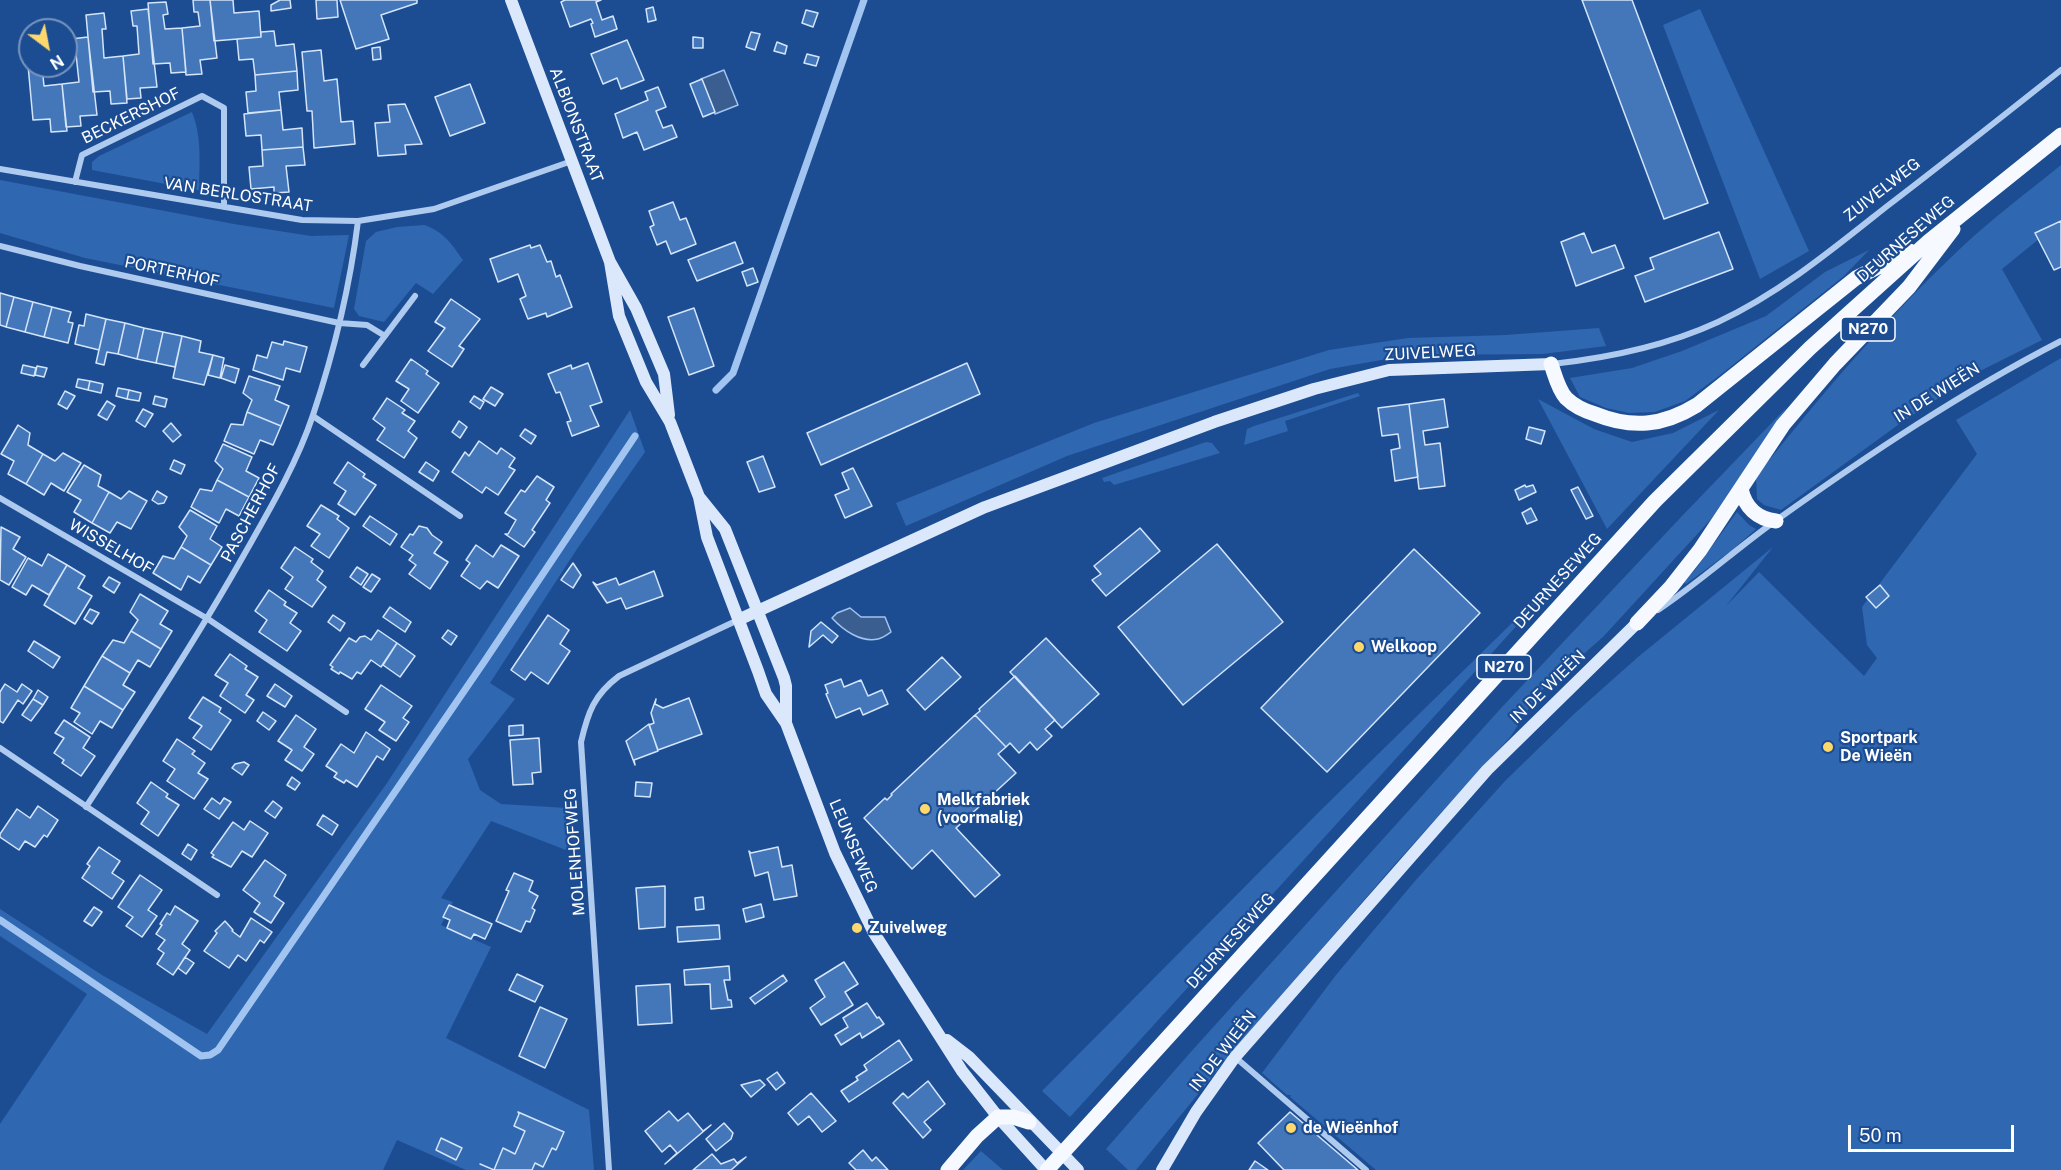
<!DOCTYPE html>
<html>
<head>
<meta charset="utf-8">
<style>
  body { margin:0 }
  #map { position:relative; width:2061px; height:1170px; overflow:hidden; background:#1c4d93; font-family:"Public Sans",sans-serif }
  canvas { display:block }
  .north { position:absolute; left:18px; top:18px; width:60px; height:60px; box-sizing:border-box; background:#1c4d93; border:2px solid #7794be; border-radius:50%; rotate:148deg; font-size:16px; font-weight:700; line-height:24px; text-align:center; color:#fff }
  .north::after { content:''; display:block; margin:auto; width:21px; height:27px; background:#ffd86c; clip-path:polygon(50% 0,100% 100%,50% 72%,0 100%) }
  .scale { position:absolute; left:1848px; top:1125px; width:166px; height:27px; box-sizing:border-box; border:3px solid #fff; border-top:0; padding-left:8px; font-size:18px; line-height:21px; white-space:nowrap; color:#fff; -webkit-text-stroke:4px #1c4d93; paint-order:stroke }
</style>
</head>
<body>
<div id="map">
<canvas width="2061" height="1170"></canvas>
<div class="north">N</div>
<div class="scale">50 m</div>
</div>
<script>
const c = document.querySelector('canvas').getContext('2d');
c.lineJoin = 'round';
function paint(path, color) { c.fillStyle = color; c.fill(path, 'evenodd'); }
function stroke(path, color, width, dash) { c.strokeStyle = color; c.lineWidth = width; c.lineCap = dash ? 'butt' : 'round'; c.setLineDash(dash || []); c.stroke(path); }
function label(font, color, halo, rows, align = 'center') {
  c.font = font + ' "Public Sans",sans-serif'; c.lineWidth = 4.5; c.setLineDash([]); c.textBaseline = 'middle'; c.strokeStyle = halo; c.fillStyle = color; for (const [text, x, y, turn = 0] of rows) {
    c.save(); c.translate(x, y); c.rotate((+turn || 0) * Math.PI / 180); c.textAlign = isNaN(turn) ? turn : align; if (halo) c.strokeText(text, 0, 0); c.fillText(text, 0, 0); c.restore();
  }
}
paint(new Path2D(`
  M1700 9 1809 251 1760 279 1663 25Z
  M192 112C201 134 200 159 199 183L217 185 213 193 92 170V162L99 156Z
  M2061 165V221L2002 269 2042 340 1978 372 1902 422 1781 510 1764 505 1757 499 1756 477C1820 396 1887 317 1963 246 1994 217 2028 192 2061 165Z
  M0 180 234 224 311 236 349 235 334 308 85 258 0 233Z
  M424 225C444 232 451 243 463 260L433 294 416 283 384 322 359 316 354 309 366 241 376 232 397 227Z
  M1869 250 1844 276 1719 376 1685 401 1655 412 1629 413 1606 408 1580 397 1570 378 1632 368 1682 351 1766 316 1825 272Z
  M1599 328 1606 346 1543 354 1410 355 1330 369 1067 456 906 526 896 503 1094 423 1329 350 1408 338 1506 335Z
  M2061 358V1170H1376L1290 1097 1291 1095H1287L1262 1073 1336 975 1415 881 1505 781 1574 714 1638 657 1773 547 1726 606 1759 572 1864 676 1877 658 1867 645 1862 607 1977 454 1956 420Z
  M1358 393 1360 396 1285 421 1288 431 1244 445 1247 429 1254 426Z
  M1538 399 1594 429 1632 442 1673 433 1719 410 1607 529Z
  M1787 407 1712 518 1603 637 1539 693 1511 736 1395 864 1221 1066 1136 1170H1128L1106 1149 1189 1054 1503 706 1682 516Z
  M630 410 645 452 577 549 490 683 515 699 468 759 480 790 501 804 567 808 571 852 491 821 441 898 453 902 441 925 491 947 446 1038 589 1110 594 1170H466L397 1140 383 1170H0V1124L87 994 0 936V909L102 975 207 1034 387 783Z
  M1206 442 1212 443 1220 453 1114 485 1110 481 1104 482 1102 478Z
  M1737 512 1749 525 1756 529 1731 551 1686 584 1684 582 1694 571Z
  M1560 576 1561 577 1070 1117 1042 1091 1321 810Z
  M981 1151 1003 1170H963Z`), '#3067b1');
const water = new Path2D(`
  M724 70 738 105 715 114 701 79Z
  M850 608 861 617H885L891 632C888 634 883 638 878 639 861 643 843 630 832 618L837 613Z`);
paint(water, '#3b5e91');
stroke(water, '#a1c4f0', 1.5);
stroke(new Path2D(`
  M716 390 733 373 864 0
  M0 920 201 1056 210 1055 218 1050 484 662 635 436`), '#a1c4f0', 7);
const building = new Path2D(`
  M193 0H210L217 58 200 60 202 74 186 75 182 28 200 26 198 12H194Z
  M210 0H233L234 13 259 11 261 37 214 41Z
  M280 0H290L291 8 271 11V5Z
  M316 0H337L338 17 317 19Z
  M340 0H417V3L381 15 389 39 356 49Z
  M565 0H601L596 2 602 20 613 16 617 29 595 37 591 24 593 23 591 19 570 27 561 2Z
  M1582 0H1632L1708 203 1664 219Z
  M166 2 168 14 163 15 165 29 182 28 186 72 171 73 170 63 153 64 148 3Z
  M653 7 656 20 648 22 646 9Z
  M148 9 157 87 140 88 141 98 127 99 123 56 139 54 137 26H133L131 11Z
  M806 10 818 13 813 27 802 23Z
  M104 13 106 29H102L104 58 123 56 127 103 111 104 110 91 93 92 86 15Z
  M274 31 276 46 294 44 297 71 255 75 253 59 239 60 237 39 261 37V32Z
  M751 32 760 34 755 50 746 47Z
  M88 37 97 115 80 116 81 126 66 127 62 84 79 82 76 54 72 55 71 39Z
  M693 37 703 38V48H693Z
  M627 40 644 80 621 89 617 78 603 84 591 54Z
  M30 42V66H42L44 86 62 84 67 131 51 132 50 119 33 120 26 43Z
  M777 42 787 46 785 54 774 51Z
  M380 47 381 59 373 60 372 48Z
  M321 50 324 81 337 79 341 122 353 121 355 144 314 148 312 111H307L302 52Z
  M807 54 819 57 816 66 804 63Z
  M297 71 298 90 279 92 281 110 248 113 246 92 256 91 255 75Z
  M702 79 715 112 703 117 690 84Z
  M470 84 485 123 450 136 435 97Z
  M658 87 666 107 656 111 663 128 672 125 677 137 644 150 637 132 623 138 615 114 648 100 645 92Z
  M405 104 422 144 405 145 406 154 378 156 375 123 390 122 388 105Z
  M281 110 283 130 302 128 303 147 262 150 261 135 246 136 244 114Z
  M303 147 305 165 286 166 289 192 274 193V187L251 189 249 167 263 166 262 150Z
  M673 202 680 220 686 218 696 244 671 254 666 241 657 245 650 227 654 225 649 211Z
  M2061 221V267L2054 270 2035 233Z
  M1719 232 1733 269 1645 302 1635 276 1654 269 1650 258Z
  M1584 233 1592 253 1615 245 1624 268 1576 286 1561 242Z
  M735 242 743 263 697 281 688 260Z
  M530 245 531 248 540 245 547 262 551 261 556 277 560 275 572 307 547 317 546 313 528 319 520 299 526 296 518 274 498 282 490 259Z
  M753 268 758 282 747 286 742 272Z
  M0 293 14 297 6 327 0 325Z
  M14 297 33 302 25 332 6 327Z
  M451 299 480 319 459 346 464 349 452 367 428 351 445 328 435 322Z
  M33 302 52 307 44 337 25 332Z
  M52 307 71 312 68 322 73 323 68 343 44 337Z
  M694 308 714 366 689 375 668 317Z
  M86 314 106 319 99 350 75 344 79 325 84 326Z
  M106 319 125 323 118 354 107 352 104 365 96 363Z
  M125 323 144 328 137 359 118 354Z
  M144 328 163 332 156 363 137 359Z
  M163 332 182 336 175 367 156 363Z
  M182 336 201 341 199 352 213 355 204 385 173 378Z
  M284 341 307 347 300 372 286 368 283 380 253 370 257 355 267 358 272 342 283 345Z
  M213 355 224 358 220 378 208 375Z
  M411 359 428 371 426 374 439 383 418 413 401 401 409 389 396 381Z
  M588 363 602 402 590 406 599 426 572 436 567 422 571 421 560 392 556 393 548 374 571 365 572 369Z
  M967 363 980 394 821 465 807 433Z
  M23 365 36 368 34 376 21 373Z
  M225 365 239 369 235 383 221 378Z
  M37 366 47 368 44 377 35 375Z
  M249 376 280 386 275 400 289 406 281 426 247 412 252 400 243 393Z
  M78 379 90 381 88 390 76 387Z
  M90 381 103 384 101 393 88 390Z
  M491 387 503 394 495 406 483 399Z
  M118 388 129 390 127 399 116 396Z
  M129 390 141 393 139 401 127 399Z
  M65 391 75 396 67 409 58 404Z
  M155 396 167 399 165 407 153 404Z
  M474 396 484 402 480 409 470 402Z
  M387 398 405 410 402 413 415 421 408 431 417 438 404 458 377 440 385 428 373 419Z
  M1444 399 1448 427 1423 431 1425 445 1440 443 1445 486 1419 489 1409 404Z
  M107 401 115 406 107 420 98 415Z
  M1409 404 1418 477 1395 481 1391 450 1400 448 1398 434 1382 436 1378 408Z
  M143 409 153 414 145 427 136 421Z
  M247 412 281 426 273 445 260 440 254 454 224 441 231 424 243 425Z
  M459 421 467 427 460 438 452 432Z
  M171 423 181 435 173 442 163 431Z
  M18 425 30 433 28 445 43 454 26 484 8 474 14 461 1 454Z
  M1529 427 1545 431 1541 444 1526 439Z
  M525 429 536 436 531 444 520 436Z
  M479 441 497 454 501 448 515 458 509 467 515 470 498 495 486 487 482 493 452 472 465 452 469 456Z
  M223 444 252 457 246 471 259 478 249 497 217 480 223 469 215 461Z
  M63 453 81 463 64 491 51 483 44 495 26 484 43 454 55 461Z
  M763 456 775 487 759 492 747 462Z
  M174 460 185 465 181 474 170 469Z
  M348 462 365 474 363 477 376 485 355 515 338 504 346 491 334 483Z
  M426 462 439 471 433 481 419 472Z
  M84 465 101 475 98 486 109 492 92 523 74 512 81 500 67 492Z
  M853 468 872 506 845 518 835 495 849 489 842 473Z
  M537 476 554 487 546 500 550 503 532 530 535 532 524 547 505 534H508L516 520 505 513 521 490 525 492Z
  M217 480 249 497 239 516 226 509 219 523 191 507 200 489 212 491Z
  M1525 485 1526 487 1533 485 1536 492 1519 500 1515 490Z
  M1578 487 1593 516 1586 519 1571 490Z
  M129 491 147 501 131 529 117 522 110 533 92 523 109 492 121 499Z
  M157 491 167 497 164 503 158 504 152 500Z
  M321 505 339 516 337 519 349 528 329 558 311 546 320 534 307 526Z
  M1531 508 1537 520 1527 524 1522 513Z
  M190 510 217 526 210 539 222 547 211 565 181 547 187 536 179 527Z
  M370 516 397 534 390 545 363 526Z
  M419 526 427 528 432 535 442 542 434 553 448 562 430 589 409 574 416 565 409 560 413 555 401 547 410 534 413 535Z
  M1 527 20 537 13 549 26 557 9 585 0 580Z
  M1140 528 1160 551 1106 596 1092 580 1101 574 1094 566Z
  M1217 544 1283 622 1183 705 1118 627Z
  M476 545 493 557 501 545 519 556 498 588 487 581 480 589 461 576 470 563 466 560Z
  M181 547 211 565 200 583 188 576 181 590 153 573 163 556 174 559Z
  M295 547 313 559 311 562 323 571 317 580 326 587 312 607 285 589 293 577 281 568Z
  M1414 549 1480 613 1327 772 1261 708Z
  M48 554 67 565 49 595 32 585 26 595 12 587 28 558 42 566Z
  M573 563 581 575 573 588 561 580Z
  M67 565 85 576 78 588 92 596 75 624 44 605Z
  M357 567 368 574 361 585 350 577Z
  M654 571 663 596 626 609 621 598 607 603 593 582 597 585 616 578 619 585Z
  M372 574 380 579 371 592 363 587Z
  M109 577 120 583 114 593 103 586Z
  M1880 585 1889 596 1876 608 1866 597Z
  M269 590 286 602 284 605 297 613 290 623 301 631 287 651 259 632 267 620 255 611Z
  M140 594 168 611 160 624 172 631 161 649 131 631 138 620 130 612Z
  M390 607 411 622 405 632 383 617Z
  M90 609 99 613 92 624 84 619Z
  M333 615 345 623 340 631 328 622Z
  M548 615 569 630 560 644 570 651 548 684 531 672 525 680 511 670Z
  M821 622 838 636 832 643 823 635 809 647 811 631Z
  M378 630 397 643 381 667 371 660 361 674 357 672 352 679 340 672 339 674 331 669 333 667 330 665 349 638 356 642 360 637 365 636 371 640Z
  M448 630 457 636 451 645 442 638Z
  M131 631 161 649 150 667 138 660 130 673 102 656 113 640 124 643Z
  M1046 638 1099 694 1062 728 1010 672Z
  M34 641 60 657 53 668 28 651Z
  M397 643 415 656 400 677 383 665Z
  M230 654 247 666 245 669 258 677 246 695 254 700 245 713 220 696 228 683 215 675Z
  M102 656 130 673 123 685 135 692 123 710 84 686Z
  M942 657 961 677 925 710 907 690Z
  M1015 676 1055 720 1045 729 1052 736 1037 750 1030 742 1019 753 1010 743 1006 747 975 715 980 711 979 709Z
  M841 679 844 687 861 680 868 696 882 690 888 704 863 715 860 708 836 718 826 694 828 693 825 685Z
  M5 684 17 692 22 684 32 691 23 704 18 700 3 723 0 721V692Z
  M275 684 292 696 285 707 267 696Z
  M381 685 412 706 403 718 409 722 396 741 379 730 385 722 365 709Z
  M84 686 123 710 112 728 100 721 92 734 74 722 80 713 71 708Z
  M38 690 48 697 43 705 33 699Z
  M203 697 221 708 219 712 231 720 211 750 193 738 202 726 189 718Z
  M689 698 702 734 658 750 649 725 654 723 651 713 656 699 655 704 663 708Z
  M33 699 43 705 31 721 22 715Z
  M263 712 276 721 269 730 257 721Z
  M296 715 316 729 304 747 314 754 302 771 285 760 292 750 278 741Z
  M975 715 1006 747 998 754 1016 773 956 828 1000 875 975 897 932 850 912 869 864 818 885 798 887 800 892 795 891 794Z
  M64 720 90 737 83 748 95 756 81 776 62 763 64 760 54 753 64 738 55 733Z
  M649 724 658 751 634 760 635 765 626 741Z
  M523 725V735L509 736V726Z
  M366 732 390 749 383 760 377 756 357 787 346 780 344 783 334 777 337 773 326 766 341 744 354 753Z
  M539 738 541 772 532 773 533 784 513 785 510 740Z
  M177 739 195 751 192 754 205 763 198 773 208 779 194 799 167 781 175 769 163 761Z
  M244 762 249 765 242 775 232 768 235 764Z
  M292 777 300 783 295 790 287 785Z
  M151 782 168 794 166 797 179 805 158 836 141 824 149 812 137 803Z
  M636 782 652 783 650 797 635 796Z
  M212 798 220 804 224 798 231 802 219 819 204 809Z
  M273 801 282 808 275 818 265 811Z
  M38 806 58 820 47 837 44 835 35 847 25 841 19 850 0 837V834L17 809 30 818Z
  M323 815 338 825 332 835 317 825Z
  M250 821 268 833 252 857 242 851 231 867 212 857 214 855 211 853 233 822 244 830Z
  M188 844 197 850 191 860 182 854Z
  M99 847 120 861 112 873 124 881 112 899 82 878 90 866 87 864Z
  M778 847 782 867 792 865 797 896 774 900 768 872 755 876 749 851 751 853Z
  M265 860 286 875 274 896 284 903 271 923 254 912 260 903 243 890Z
  M514 873 533 881 529 891 538 896 532 908 535 910 530 922 526 921 521 932 496 921 509 891 506 890Z
  M140 875 162 890 148 910 157 916 142 937 126 926 133 917 118 907Z
  M665 886V927L639 929 636 888Z
  M703 897 704 909 696 910 695 898Z
  M761 904 764 917 746 922 743 909Z
  M449 905 492 924 485 939 474 934 471 939 447 928 450 920 443 917Z
  M175 906 198 921 182 944 190 950 173 975 157 964 164 953 158 949 165 940 156 934 162 925 160 924 167 913 170 915Z
  M94 907 102 912 92 926 84 921Z
  M251 918 272 932 264 943 260 940 246 961 238 955 229 968 204 951 217 933 215 931 225 921 233 930 232 931 240 937Z
  M719 925 720 939 678 942 677 927Z
  M185 957 194 963 186 974 178 968Z
  M844 962 858 984 845 992 853 1005 821 1025 810 1008 825 997 815 980Z
  M729 966 730 980H724L728 1000H731L732 1007 711 1009 710 984 685 985 684 970Z
  M517 974 543 986 535 1002 509 990Z
  M783 975 787 981 755 1004 750 998Z
  M670 984 672 1023 638 1025 636 986Z
  M867 1003 877 1018 879 1017 884 1024 862 1038 860 1033 841 1045 835 1035 848 1027 843 1018Z
  M540 1007 567 1019 545 1068 519 1056Z
  M899 1040 912 1060 849 1102 841 1091 858 1080 856 1077 867 1070 864 1065Z
  M777 1072 785 1083 776 1090 767 1079Z
  M760 1080 765 1085 751 1097 741 1085Z
  M928 1081 945 1104 924 1122 931 1130 923 1138 893 1103 903 1093 908 1098Z
  M811 1093 836 1121 822 1132 809 1116 798 1125 788 1113Z
  M669 1111 678 1121 688 1113 703 1131 711 1125 665 1164 677 1153 670 1145 662 1152 645 1131Z
  M518 1112 564 1132 556 1150 552 1148 543 1167 535 1163 532 1170H494L480 1164 494 1170 503 1148 515 1154 525 1131 514 1126 519 1114Z
  M1290 1112 1358 1170H1284L1258 1143Z
  M724 1123 733 1133 731 1139 716 1151 706 1139Z
  M441 1138 462 1148 456 1160 436 1150Z
  M863 1150 872 1161 876 1157 888 1170H856L849 1163Z
  M712 1154 721 1164 734 1159 737 1163 746 1157 731 1170H693Z
  M1255 1161 1268 1170H1249Z`);
paint(building, '#4477ba');
stroke(building, '#d4e5fa', 1.5);
stroke(new Path2D(`
  M0 169 302 220 358 221 434 209 572 161
  M75 182 82 155 202 96 224 108V207
  M0 246 80 266 339 323 367 325 385 336
  M1552 364C1608 358 1666 346 1718 322 1780 293 1833 249 1886 207 1945 162 2003 116 2061 70
  M363 365 415 296
  M313 416 460 516
  M0 498 208 619 346 712
  M1658 610C1700 582 1737 548 1778 519 1869 454 1962 392 2061 341
  M0 748 217 895
  M86 807C141 723 196 640 245 553 270 509 297 463 313 415 334 352 350 286 358 221
  M1235 1057 1366 1170
  M609 1170 581 742C588 712 594 695 619 676L738 620`), '#aecaef', 6);
stroke(new Path2D(`
  M511 0 610 262 636 308 664 374 669 415
  M610 262 619 316 646 382 670 422 699 497 707 537 758 671 766 694 786 723 835 853 874 933 962 1071 998 1117 1046 1170
  M700 498 725 529 784 678 786 686V721
  M738 620 985 507 1214 422 1314 389 1389 370 1551 364
  M947 1040 969 1057 1078 1170
  M1162 1170 1196 1112 1235 1057 1487 770 1637 623`), '#dbe8fb', 12);
stroke(new Path2D(`
  M1551 364C1555 375 1558 389 1566 398 1574 406 1585 411 1595 414 1632 429 1663 426 1697 405L1856 278 1910 251
  M1741 489C1745 507 1757 519 1776 521
  M1637 623 1671 587 1700 550 1783 425 1835 364 1909 287 1953 229
  M1099 1113 1655 501 1810 348 1929 241 2061 135
  M948 1170 977 1136 998 1117H1013L1029 1122`), '#f6f9ff', 15);
stroke(new Path2D(`
  M1047 1170 1099 1113`), '#f6f9ff', 15);
for (const [x, y, r, color] of [
  [1359,647,6,"#ffd86c"],
  [1828,747,6,"#ffd86c"],
  [925,809,6,"#ffd86c"],
  [857,928,6,"#ffd86c"],
  [1291,1128,6,"#ffd86c"]
]) { const dot = new Path2D(); dot.arc(x, y, r, 0, 2 * Math.PI); c.fillStyle = color; c.fill(dot); stroke(dot, '#1c4d93', 2); }
for (const [x, y, w] of [
  [1868,329,54],
  [1504,667,54]
]) { const box = new Path2D(); box.roundRect(x - w / 2, y - 12, w, 24, 4.5); c.fillStyle = '#1c4d93'; c.fill(box); stroke(box, '#fff', 1.5); }
label('bold 15px', '#fff', null, [
  ["N270",1868,329],
  ["N270",1504,667]
]);
label('16px', '#fff', '#1c4d93', [
  ["BECKERSHOF",131,116,-26],
  ["ALBIONSTRAAT",576,125,69],
  ["ZUIVELWEG",1882,190,-38],
  ["VAN BERLOSTRAAT",238,195,9],
  ["DEURNESEWEG",1906,239,-41],
  ["PORTERHOF",172,272,12],
  ["ZUIVELWEG",1430,353,-3],
  ["IN DE WIEËN",1937,393,-32],
  ["PASCHERHOF",251,513,-62],
  ["WISSELHOF",111,547,30],
  ["DEURNESEWEG",1558,581,-48],
  ["IN DE WIEËN",1548,687,-44],
  ["LEUNSEWEG",853,846,67],
  ["MOLENHOFWEG",575,852,-94],
  ["DEURNESEWEG",1231,941,-48],
  ["IN DE WIEËN",1223,1051,-52]
]);
label('bold 16px', '#fff', '#1c4d93', [
  ["Welkoop",1371,647],
  ["Sportpark",1840,738],
  ["De Wieën",1840,756],
  ["Melkfabriek",937,800],
  ["(voormalig)",937,818],
  ["Zuivelweg",869,928],
  ["de Wieënhof",1303,1128]
], 'left');
</script>
</body>
</html>
